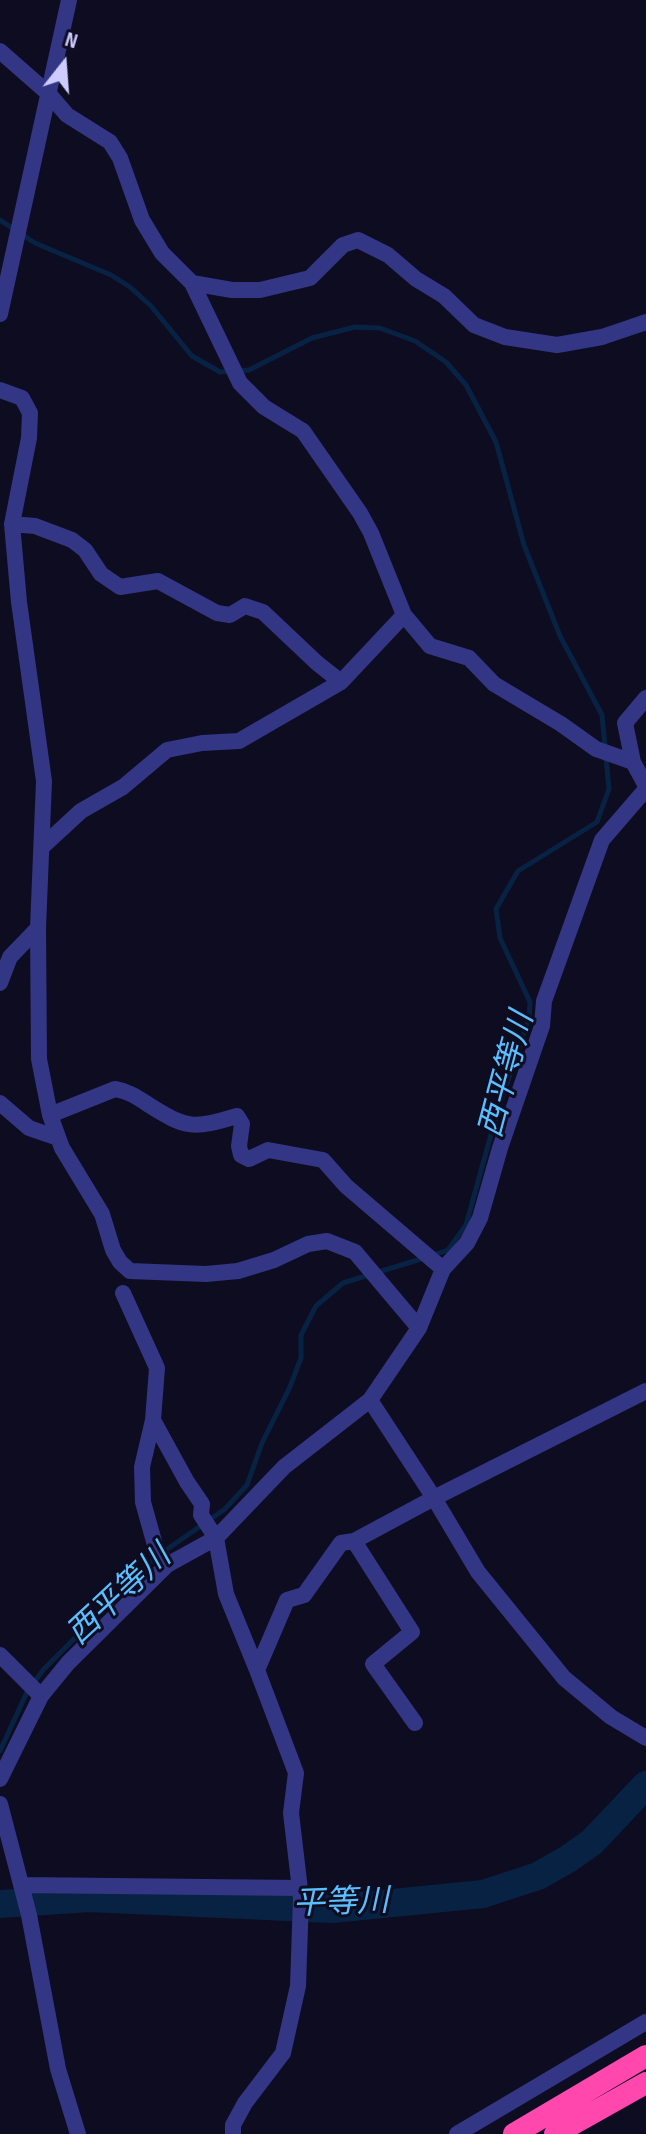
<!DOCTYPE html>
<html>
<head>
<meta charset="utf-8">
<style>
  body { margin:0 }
  #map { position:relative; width:646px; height:2134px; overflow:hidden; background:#0e0c21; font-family:"Sofia Sans Condensed",sans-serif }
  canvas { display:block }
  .north { position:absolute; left:24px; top:24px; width:80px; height:80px; -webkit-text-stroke:6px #0e0c21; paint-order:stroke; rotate:17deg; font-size:22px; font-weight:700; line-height:32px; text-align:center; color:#ceccff }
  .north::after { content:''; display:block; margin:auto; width:28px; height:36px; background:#ceccff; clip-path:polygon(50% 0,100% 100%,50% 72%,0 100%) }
</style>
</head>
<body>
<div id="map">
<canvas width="646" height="2134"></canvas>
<div class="north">N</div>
</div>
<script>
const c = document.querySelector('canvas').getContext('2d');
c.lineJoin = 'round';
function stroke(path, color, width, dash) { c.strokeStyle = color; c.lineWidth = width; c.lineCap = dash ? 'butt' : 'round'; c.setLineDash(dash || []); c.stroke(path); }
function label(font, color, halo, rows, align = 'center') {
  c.font = font + ' "Sofia Sans Condensed","Noto Sans JP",sans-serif'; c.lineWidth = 6; c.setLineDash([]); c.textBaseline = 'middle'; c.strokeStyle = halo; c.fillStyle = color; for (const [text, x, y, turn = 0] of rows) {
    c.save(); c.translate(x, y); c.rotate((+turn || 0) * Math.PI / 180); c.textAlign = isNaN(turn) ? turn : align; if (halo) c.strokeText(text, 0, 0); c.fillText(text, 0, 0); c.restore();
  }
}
stroke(new Path2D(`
  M0 220 35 243 111 275 130 287 151 306 192 356 220 372 249 370 312 338 355 327 380 328 415 341 446 362 466 385 496 442 524 545 560 636 602 715 609 789 597 822 518 871 496 909 500 938 530 1002 529 1018 497 1113 466 1225 448 1250 433 1255
  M0 1751 27 1692 43 1670 156 1557 225 1509 247 1485 262 1443 289 1389 301 1358V1335L316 1306 343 1283 424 1258`), '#082244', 5);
stroke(new Path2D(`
  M0 1904 90 1898 332 1909 483 1894 538 1876 568 1859 592 1842 646 1785`), '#082244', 28);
stroke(new Path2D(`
  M0 51 49 94 67 115 110 142 120 158 142 220 162 253 192 283 240 383 264 407 303 431 360 513 371 533 404 615 430 646 469 658 494 684 561 724 596 749 633 762 646 786
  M192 283 232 290H260L310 278 343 245 358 240 388 255 416 279 444 296 474 325 505 337 557 345 602 337 646 322
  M0 314 69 0
  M0 390 22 398 30 413 29 438 12 524 19 602 44 781 38 928 39 1059 50 1115 62 1148 102 1214 113 1250 120 1262 130 1271 206 1274 238 1271 274 1260 308 1244 327 1241 355 1252 419 1328
  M12 524 35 526 72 540 85 550 101 574 120 587 158 581 217 613 230 615 245 606 263 612 317 663 341 682
  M633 762 625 723 646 698
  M42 847 81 811 123 787 167 750 202 743 239 741 341 682 404 615
  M0 983 10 957 38 928
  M0 1103 29 1128 58 1138
  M50 1115 115 1089C128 1091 137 1097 149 1105 187 1129 193 1129 237 1116L242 1124 239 1146 241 1155 249 1159 268 1150 323 1160 346 1186 443 1269
  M123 1293 157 1368 153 1420 142 1467 143 1502 155 1545 167 1565
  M370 1400 434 1498 478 1572 564 1678 611 1717 646 1738
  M153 1420 187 1482 202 1504 201 1515 216 1538 226 1594 257 1670
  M0 1655 41 1696
  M415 1723 373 1664 412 1632 354 1541 434 1498 646 1391
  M0 1779 41 1696 68 1663 167 1565 216 1538 284 1467 370 1400 419 1328 443 1269 467 1243 480 1218 500 1148 542 1026 544 1001 602 840 646 789
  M0 1804 29 1915 58 2069 78 2134
  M21 1885 299 1888
  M233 2134V2125L245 2103 283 2053 298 1986 301 1898 291 1813 296 1773 257 1670 287 1600 304 1595 341 1543 354 1541
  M457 2134 646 2022`), '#333684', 16);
stroke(new Path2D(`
  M514 2134 646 2056
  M555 2134 646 2083`), '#ff47ad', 22);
label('italic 32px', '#5abfff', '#0e0c21', [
  ["西平等川",508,1075,-75],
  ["西平等川",120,1596,-43],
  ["平等川",341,1904,-2]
]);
</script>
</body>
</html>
